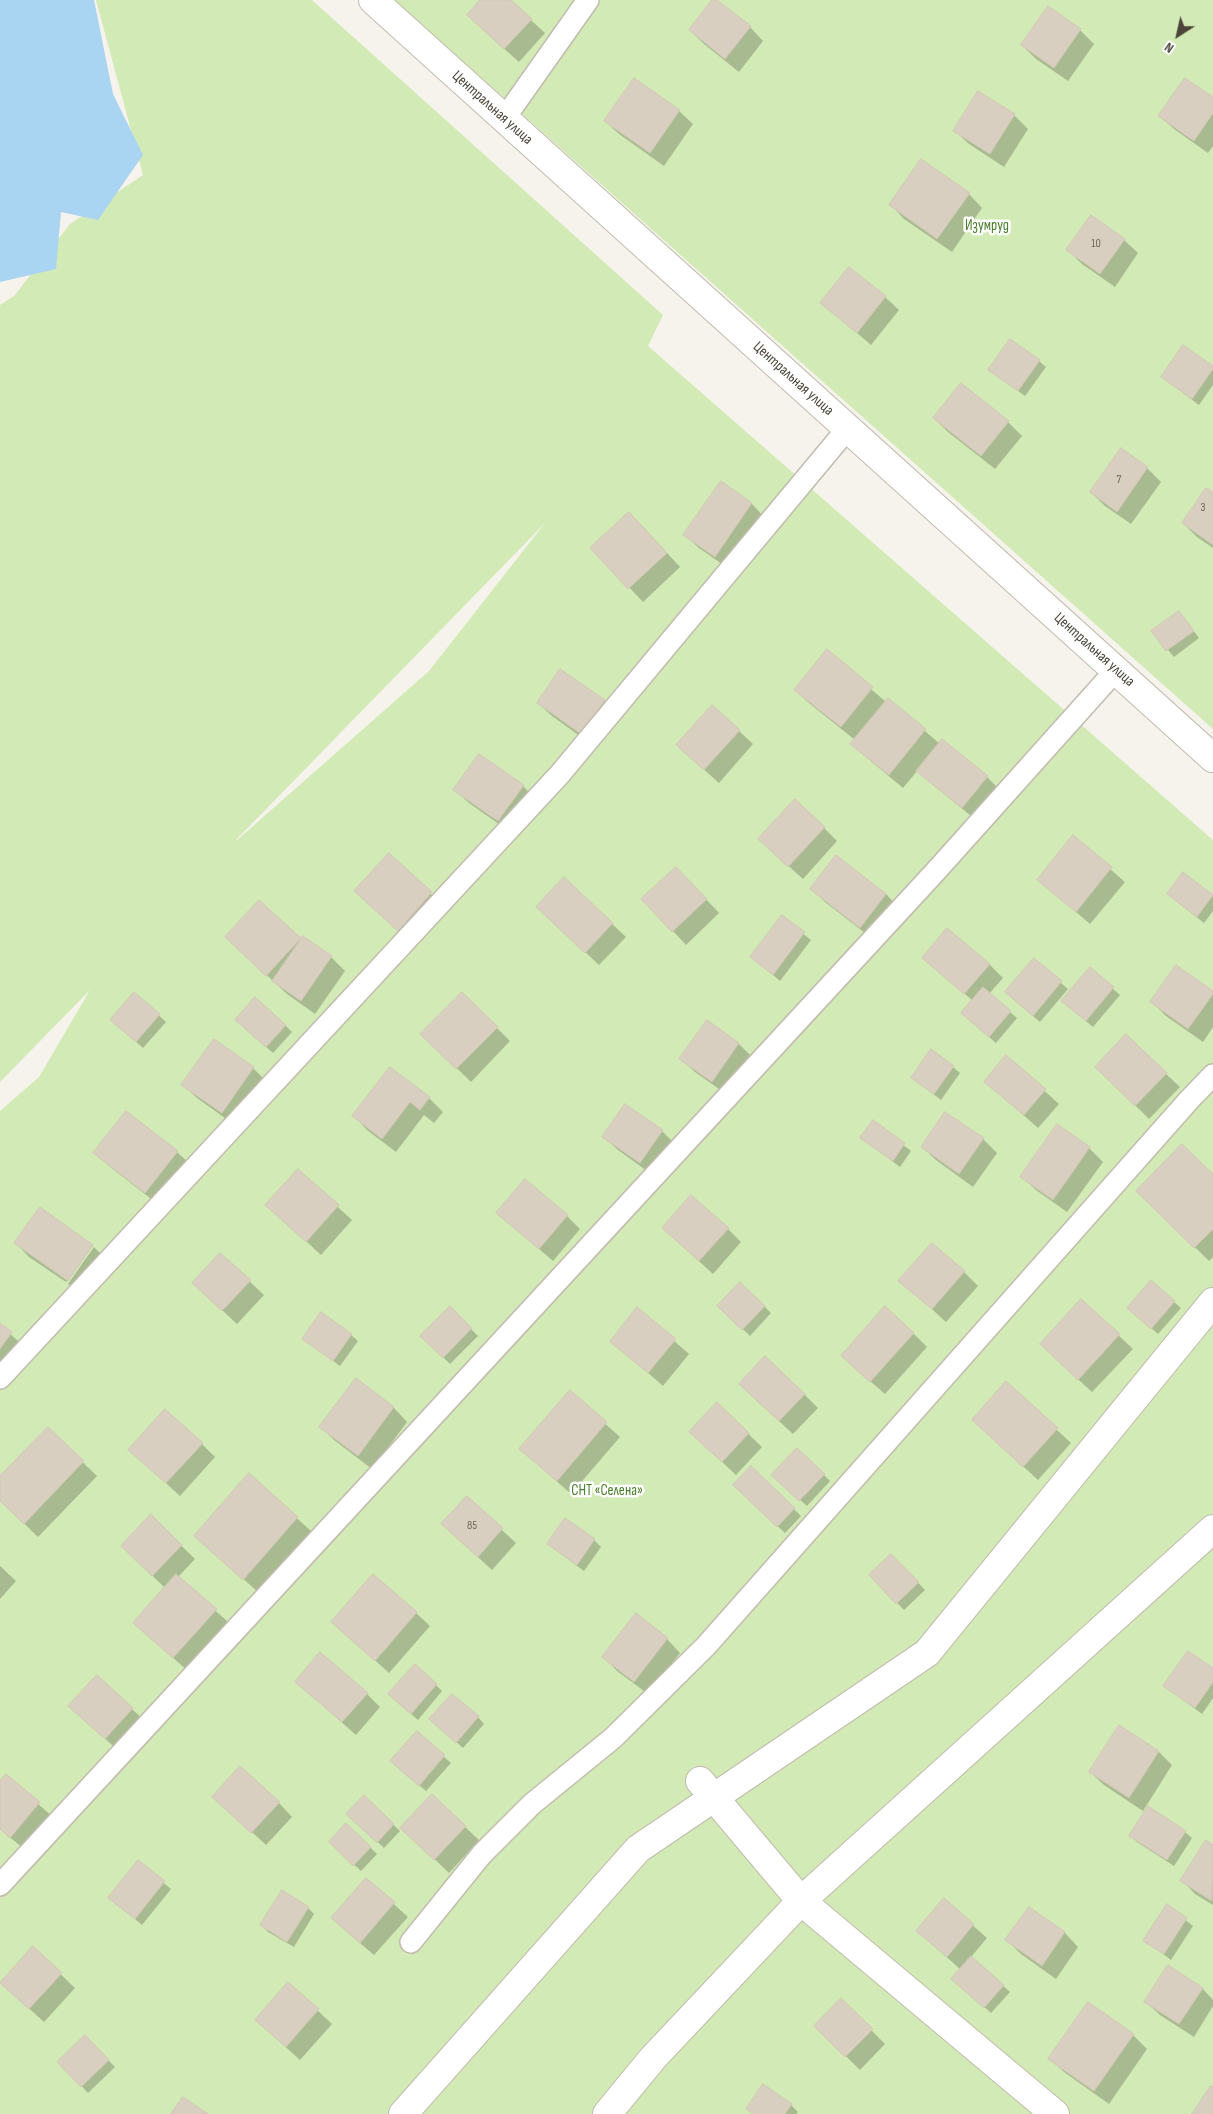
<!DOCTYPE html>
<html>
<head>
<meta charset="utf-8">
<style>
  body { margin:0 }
  #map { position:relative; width:1213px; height:2114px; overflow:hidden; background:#f6f3ec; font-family:"Sofia Sans Condensed",sans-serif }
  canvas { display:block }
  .north { position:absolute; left:1153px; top:10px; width:50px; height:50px; -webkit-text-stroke:4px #fff; paint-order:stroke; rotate:215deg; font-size:14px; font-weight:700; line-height:20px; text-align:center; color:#4b4439 }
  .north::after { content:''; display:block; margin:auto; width:18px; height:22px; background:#4b4439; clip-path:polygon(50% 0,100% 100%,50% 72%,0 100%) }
</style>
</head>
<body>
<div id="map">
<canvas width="1213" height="2114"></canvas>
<div class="north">N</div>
</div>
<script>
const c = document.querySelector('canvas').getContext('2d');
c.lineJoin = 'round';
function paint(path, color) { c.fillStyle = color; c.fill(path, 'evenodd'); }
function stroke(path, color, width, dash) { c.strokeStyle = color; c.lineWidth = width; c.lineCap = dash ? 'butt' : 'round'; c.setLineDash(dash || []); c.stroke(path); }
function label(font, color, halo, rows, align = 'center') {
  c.font = font + ' "Sofia Sans Condensed",sans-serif'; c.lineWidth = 5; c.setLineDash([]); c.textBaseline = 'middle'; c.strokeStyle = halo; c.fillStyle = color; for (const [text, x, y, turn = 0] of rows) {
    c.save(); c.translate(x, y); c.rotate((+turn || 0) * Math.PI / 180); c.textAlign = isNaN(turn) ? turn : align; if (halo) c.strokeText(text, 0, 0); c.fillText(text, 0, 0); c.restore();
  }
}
paint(new Path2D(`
  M96 0H312L663 315 648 346 1213 840V2114H0V1111L39 1077 90 990 0 1082V305L14 296 70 224 143 175ZM545 523 429 671 236 841V840Z
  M394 0H1213V729Z`), '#d2eab5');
paint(new Path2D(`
  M0 0H94L113 94 143 155 98 220 61 212 56 269 0 282Z`), '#a9d4f2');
paint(new Path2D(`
  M482 0H509L545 33 519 62 482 29Z
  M714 0 750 27 763 41 739 72 704 44 690 30Z
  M1080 30 1094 44 1068 81 1036 59 1022 45Z
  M978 93 1014 115 1028 129 1004 167 969 144 955 131Z
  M1213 99V146L1208 153 1174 129 1160 116Z
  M679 111 693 124 664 166 619 134 605 121Z
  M969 194 982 208 952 252 904 219 891 205Z
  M1124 240 1138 253 1115 287 1082 264 1068 250Z
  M849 268 885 297 899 310 871 345 822 303Z
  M1039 361 1046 367 1025 396 990 370Z
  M1213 368V385L1199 405 1162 377Z
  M934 418 1008 422 1022 436 995 469 948 432Z
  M1121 450 1147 468 1161 482 1131 524 1105 506 1091 492Z
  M721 483 752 504 765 518 729 569 699 548 685 535Z
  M1213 494V548L1197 537 1183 523Z
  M643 527 680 567 643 602 592 548Z
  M1179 612 1199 638 1174 657 1153 632Z
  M827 651 886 702 888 699 940 744 987 777 1001 791 976 820 932 784 918 770 903 788 866 757 852 743 855 740 809 703 795 690Z
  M604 701 618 715 595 747 552 716 538 703Z
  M739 731 753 744 719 783 692 759Z
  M523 786 537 800 513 834 469 803 455 790Z
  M824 828 837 841 803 879 774 853Z
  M1073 837 1125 882 1090 924 1039 880Z
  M389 855 445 907 412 944 355 891Z
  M1184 874 1213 897V911L1204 923 1175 900Z
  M690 882 719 913 686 945 673 931Z
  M812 889 886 894 899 908 874 940 825 902Z
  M259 901 302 941 304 938 331 957 345 971 315 1014 287 994 240 950Z
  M782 917 811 940 780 981 752 957Z
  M551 920 612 924 626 937 599 965Z
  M924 958 989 964 1003 978 989 994 1017 1018 996 1043 969 1020 973 1001Z
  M1034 960 1068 989 1040 1022 1013 999Z
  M1090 969 1120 995 1093 1027 1070 1008Z
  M134 993 166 1022 143 1048 118 1026Z
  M1213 993V1027L1203 1042 1166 1016 1152 1002Z
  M285 1025 292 1032 273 1053 243 1027Z
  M497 1028 510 1041 471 1082 422 1034Z
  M214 1041 253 1068 267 1082 236 1126 197 1098 183 1085Z
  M738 1043 752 1057 726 1094 695 1072 681 1059Z
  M1007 1057 1059 1104 1038 1128 986 1082Z
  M953 1067 960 1073 941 1100 912 1078Z
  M1097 1067 1166 1074 1180 1087 1149 1119Z
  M390 1069 429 1098 443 1112 434 1123 424 1115 396 1152 367 1130 354 1116Z
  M625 1106 662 1131 676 1145 654 1176 618 1150 604 1137Z
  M873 1122 911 1151 900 1167 862 1138Z
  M983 1139 997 1153 973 1187 936 1160 922 1147Z
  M1089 1148 1103 1162 1067 1212 1036 1190 1022 1177Z
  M177 1152 191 1165 159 1205 109 1166 95 1153Z
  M298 1171 352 1220 321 1255 267 1205Z
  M1213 1175V1257L1209 1261 1138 1191Z
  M40 1209 93 1246H91L66 1282 29 1257 16 1243Z
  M498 1213 567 1216 580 1229 553 1261Z
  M728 1229 741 1242 713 1274 678 1242Z
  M94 1247 106 1259 82 1294 68 1284Z
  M220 1254 264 1295 237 1324 193 1283Z
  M964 1272 978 1286 946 1322 900 1280Z
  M740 1283 771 1313 750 1336 719 1306Z
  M1081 1300 1133 1349 1092 1392 1055 1358Z
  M1174 1302 1181 1308 1158 1334 1135 1314Z
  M450 1308 478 1336 450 1364 422 1336Z
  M638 1309 689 1354 663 1386 612 1341Z
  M0 1325 25 1347 0 1377Z
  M913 1333 927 1347 885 1394 856 1369Z
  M351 1335 358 1341 340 1366 304 1339Z
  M356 1380 394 1408 407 1422 372 1469 334 1440 320 1426Z
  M1006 1383 1071 1443 1038 1480 987 1433Z
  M570 1392 620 1437 571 1494 535 1462Z
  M804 1394 818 1408 793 1434 754 1398Z
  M717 1404 762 1447 736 1475 704 1445Z
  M48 1429 97 1476 38 1537 0 1500V1478Z
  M202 1444 215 1457 180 1496 144 1463Z
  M797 1449 830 1481 807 1506 779 1481Z
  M751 1468 801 1516 785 1533 734 1485Z
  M249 1475 311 1531 258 1592 195 1536Z
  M467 1498 516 1543 492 1570 457 1538Z
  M151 1516 195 1559 178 1577 229 1623 188 1671 148 1636 165 1588 122 1546Z
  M594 1540 601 1547 584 1571 548 1544Z
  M891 1555 925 1590 904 1610 870 1575Z
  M0 1566 16 1581 0 1599Z
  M416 1613 430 1626 389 1673 333 1622Z
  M667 1639 680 1653 648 1694 617 1671 604 1657Z
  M1213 1670V1698L1202 1714 1165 1686Z
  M296 1682 367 1694 380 1707 356 1735Z
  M436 1685 442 1691 418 1720 396 1701Z
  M132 1709 146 1722 120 1752 84 1720Z
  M478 1717 484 1724 463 1748 438 1726Z
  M417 1733 451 1763 426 1791 399 1768Z
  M1159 1752 1172 1765 1143 1811 1104 1785 1090 1772Z
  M6 1776 53 1817 25 1850 0 1829V1783Z
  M364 1797 400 1831 384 1848 348 1814Z
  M279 1803 292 1817 266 1845 228 1810Z
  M346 1825 377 1854 361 1871 330 1842Z
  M465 1827 479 1840 449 1873 416 1841Z
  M1185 1832 1192 1838 1174 1866 1137 1842 1131 1835Z
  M1206 1842 1213 1847V1905L1195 1894 1182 1880Z
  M138 1862 171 1889 142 1925 110 1898Z
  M366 1879 408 1917 374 1955 346 1931Z
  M944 1900 987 1938 971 1957 1010 1992 991 2013 960 1985 961 1970 918 1931Z
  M1167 1906 1193 1926 1171 1960 1145 1940Z
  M308 1908 314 1914 294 1947 268 1932 262 1925Z
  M1029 1908 1065 1933 1078 1947 1056 1979 1021 1954 1007 1940Z
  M33 1948 75 1988 44 2022 1 1983Z
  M288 1983 332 2024 300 2060 256 2020Z
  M1202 1988 1213 2000V2006L1194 2037 1160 2015 1146 2002Z
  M841 2000 885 2044 860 2070 815 2026Z
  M1088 2004 1133 2035 1147 2049 1109 2104 1064 2072 1050 2058Z
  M85 2037 115 2067 88 2093 59 2062Z
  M791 2105 798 2112 796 2114H754L748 2108Z`), '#0003');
const building = new Path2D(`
  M480 0H511L532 19 504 49 467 15Z
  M712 0H717L751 26 725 59 689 30Z
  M1048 6 1081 29 1054 68 1021 45Z
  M634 78 680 110 650 153 604 121Z
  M1185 78 1213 97V113L1194 141 1158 116Z
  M978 91 1015 114 990 154 953 131Z
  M921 159 970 193 937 239 889 205Z
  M1091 215 1125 239 1100 274 1066 250Z
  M849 267 886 296 857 333 820 303Z
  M1010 339 1040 360 1018 391 988 370Z
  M1183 345 1213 366V369L1192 399 1161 377Z
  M961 383 1009 421 981 456 933 418Z
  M1121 448 1148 467 1117 512 1090 492Z
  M721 481 752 503 715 557 683 535Z
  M1206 488 1213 492V545L1182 523Z
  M629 512 667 553 628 589 590 548Z
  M1179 611 1194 631 1166 651 1151 631Z
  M827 649 873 687 841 727 794 690Z
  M560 669 605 700 581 734 537 703Z
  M888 698 926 729 889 775 850 744Z
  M712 705 740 730 704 770 676 745Z
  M942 739 988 776 962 808 916 771Z
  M479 754 524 785 498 821 453 790Z
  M795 799 825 827 788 867 758 839Z
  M1073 835 1112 867 1076 912 1037 880Z
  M389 853 432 892 398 931 354 891Z
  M836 855 886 894 860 928 810 889Z
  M676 867 707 899 672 932 641 899Z
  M1183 872 1213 895 1197 917 1167 894Z
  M564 877 613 923 585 953 536 907Z
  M259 900 301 938 266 976 225 937Z
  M782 915 805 932 773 975 750 957Z
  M947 928 990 964 964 994 922 958Z
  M303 936 332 956 301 1001 272 981Z
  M1034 958 1062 981 1033 1016 1005 992Z
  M1176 965 1213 991V994L1188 1029 1150 1002Z
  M1090 967 1114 987 1086 1021 1061 1001Z
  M983 987 1011 1011 989 1037 961 1013Z
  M134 992 160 1014 136 1042 110 1020Z
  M462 992 498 1027 456 1069 420 1034Z
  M255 997 286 1025 266 1047 235 1020Z
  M707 1020 739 1043 712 1082 679 1059Z
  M1126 1034 1167 1073 1135 1106 1095 1067Z
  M214 1039 254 1067 222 1113 181 1085Z
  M931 1049 954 1066 934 1094 911 1078Z
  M1006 1055 1046 1089 1024 1115 984 1082Z
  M390 1067 430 1097 420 1110 410 1102 382 1139 352 1116Z
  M625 1104 663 1130 640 1163 602 1137Z
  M126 1111 178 1151 145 1193 93 1153Z
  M945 1112 984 1138 959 1174 921 1147Z
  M873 1120 905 1143 893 1161 860 1138Z
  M1057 1124 1090 1147 1053 1200 1020 1177Z
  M1182 1144 1213 1174V1229L1194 1248 1136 1191Z
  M298 1169 339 1205 306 1242 265 1205Z
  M525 1179 568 1215 539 1249 496 1213Z
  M691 1195 729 1228 699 1261 662 1228Z
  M40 1207 93 1245 68 1281 14 1243Z
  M932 1243 965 1271 932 1309 898 1281Z
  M220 1253 251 1280 222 1311 192 1283Z
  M1151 1280 1175 1301 1151 1329 1127 1308Z
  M740 1282 765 1306 742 1330 717 1306Z
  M1081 1299 1120 1334 1078 1380 1040 1344Z
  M450 1306 472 1328 443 1358 420 1336Z
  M885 1306 914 1333 870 1382 841 1356Z
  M637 1307 676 1339 648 1373 610 1342Z
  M321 1312 352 1334 333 1361 302 1339Z
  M0 1323 12 1332 0 1349Z
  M765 1356 805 1394 779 1421 739 1384Z
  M356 1378 394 1407 358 1456 319 1427Z
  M1006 1381 1058 1428 1023 1467 972 1420Z
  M570 1390 607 1422 557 1481 519 1449Z
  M717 1402 749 1433 722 1462 689 1432Z
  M165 1409 203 1443 166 1483 128 1450Z
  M48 1427 84 1461 24 1524 0 1501V1476Z
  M797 1448 825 1474 799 1501 771 1475Z
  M751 1466 795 1508 777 1527 733 1485Z
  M249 1473 298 1517 243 1580 194 1536Z
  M467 1496 503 1528 478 1557 441 1524Z
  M151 1514 182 1545 152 1576 121 1546Z
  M565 1518 595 1539 577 1565 547 1544Z
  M891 1554 919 1582 896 1604 869 1575Z
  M176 1574 217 1609 173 1658 133 1623Z
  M373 1574 417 1612 375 1661 331 1622Z
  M636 1613 668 1638 634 1682 602 1657Z
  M1188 1651 1213 1668V1682L1195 1708 1163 1686Z
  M320 1652 368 1693 342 1722 295 1682Z
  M415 1664 437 1684 411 1714 388 1694Z
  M97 1675 133 1708 105 1739 68 1706Z
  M452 1694 479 1716 456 1743 429 1719Z
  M1119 1725 1159 1751 1129 1798 1089 1772Z
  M417 1731 445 1755 419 1786 390 1761Z
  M240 1766 280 1802 251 1833 212 1797Z
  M6 1774 40 1802 10 1838 0 1829V1781Z
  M432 1794 466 1826 434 1860 400 1828Z
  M364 1795 394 1824 377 1843 346 1814Z
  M1148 1806 1186 1831 1167 1860 1129 1836Z
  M346 1823 371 1847 353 1866 329 1842Z
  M1206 1840 1213 1845 1212 1901 1180 1881Z
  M138 1860 165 1881 135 1919 108 1898Z
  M366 1878 395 1902 360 1943 331 1918Z
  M282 1890 309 1907 287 1942 260 1925Z
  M944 1898 974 1924 947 1957 916 1931Z
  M1167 1904 1187 1918 1164 1954 1143 1941Z
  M1029 1907 1065 1932 1042 1966 1005 1940Z
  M33 1946 62 1973 29 2009 0 1983Z
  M971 1956 1004 1985 984 2008 951 1979Z
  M1168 1965 1203 1988 1179 2024 1144 2002Z
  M288 1982 319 2009 286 2047 255 2020Z
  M841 1998 873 2029 845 2057 814 2026Z
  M1088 2002 1134 2034 1094 2091 1048 2059Z
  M85 2035 109 2060 81 2087 57 2062Z
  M763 2084 792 2104 785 2114H754L746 2109Z
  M1211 2086 1213 2087V2114H1192Z
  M183 2097 208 2114H171Z`);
paint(building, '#d8cfc1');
stroke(building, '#d3c7b4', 1);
const lane = new Path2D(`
  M504 119 588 0
  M0 1378 560 774 848 428
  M0 1885 936 871 1116 670
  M411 1942 482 1854 532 1804 613 1738 706 1646 1189 1100 1213 1075`);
const street = new Path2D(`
  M373 0 1213 758
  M700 1781 801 1901 1055 2114
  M403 2114 638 1849 927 1653 1213 1302
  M607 2114 653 2058 801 1901 1213 1529`);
stroke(lane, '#c2bbae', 24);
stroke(street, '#c2bbae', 30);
stroke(lane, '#fff', 21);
stroke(street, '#fff', 28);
label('12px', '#6e675b', null, [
  ["10",1096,244],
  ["7",1119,480],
  ["3",1203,508],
  ["85",472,1526]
]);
label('15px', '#4b4439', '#fff', [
  ["Центральная улица",492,108,42],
  ["Центральная улица",793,379,42],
  ["Центральная улица",1094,650,42]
]);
label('15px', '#4a7f2a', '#fff', [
  ["Изумруд",987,226],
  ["СНТ «Селена»",607,1491]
]);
</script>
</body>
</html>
